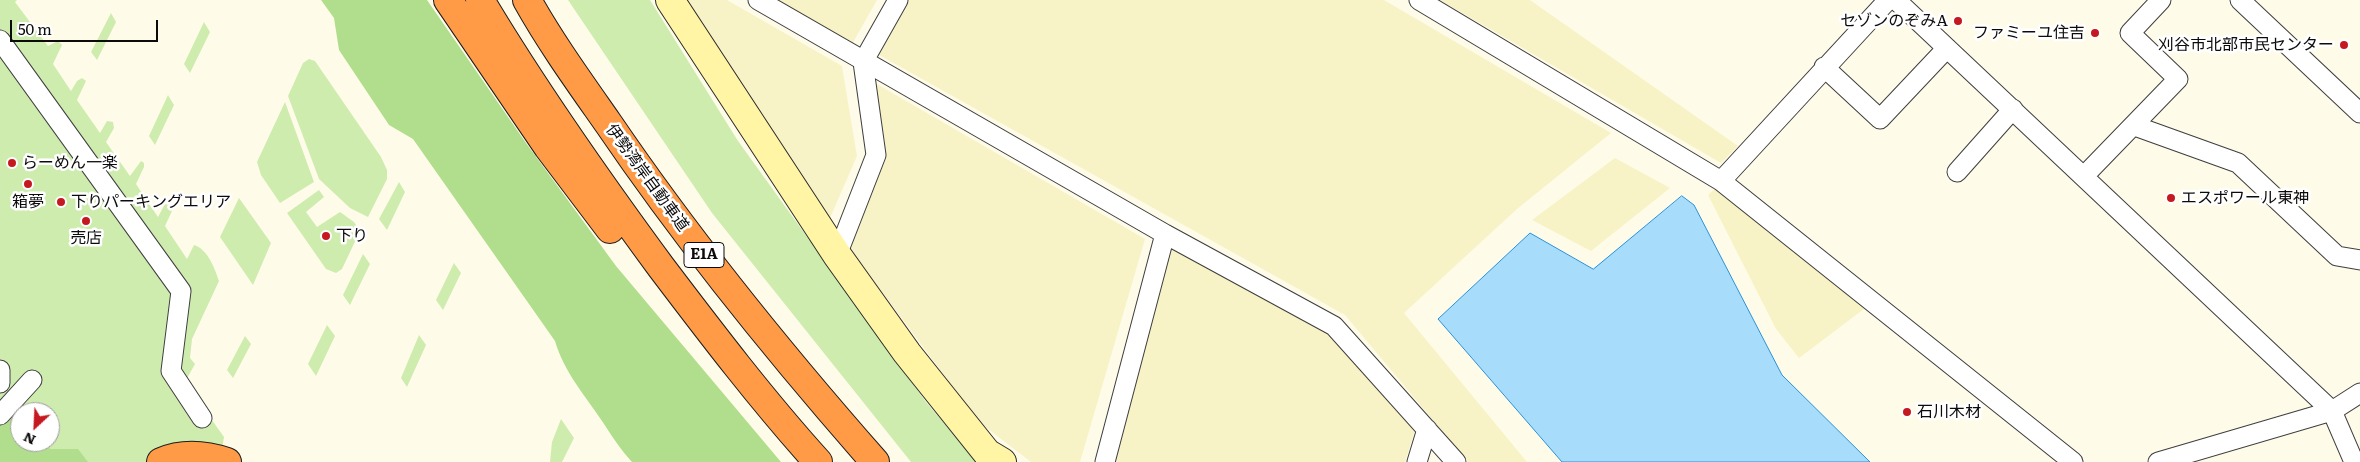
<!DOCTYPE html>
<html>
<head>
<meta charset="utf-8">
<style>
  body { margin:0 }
  #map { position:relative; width:2360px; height:462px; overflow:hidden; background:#fffbe9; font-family:Literata,serif }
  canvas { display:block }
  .north { position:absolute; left:10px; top:402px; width:50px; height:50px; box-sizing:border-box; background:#fff; border:1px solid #9d9d9d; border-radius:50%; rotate:205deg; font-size:14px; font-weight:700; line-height:20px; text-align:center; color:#0b0b0b }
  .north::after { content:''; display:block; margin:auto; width:18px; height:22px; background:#c51820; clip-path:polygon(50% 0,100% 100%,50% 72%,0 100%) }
  .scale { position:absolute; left:10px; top:20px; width:148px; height:22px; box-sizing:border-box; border:2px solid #0b0b0b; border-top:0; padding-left:6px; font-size:15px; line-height:18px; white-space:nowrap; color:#0b0b0b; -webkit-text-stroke:4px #fff; paint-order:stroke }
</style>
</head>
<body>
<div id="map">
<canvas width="2360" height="462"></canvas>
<div class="north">N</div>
<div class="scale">50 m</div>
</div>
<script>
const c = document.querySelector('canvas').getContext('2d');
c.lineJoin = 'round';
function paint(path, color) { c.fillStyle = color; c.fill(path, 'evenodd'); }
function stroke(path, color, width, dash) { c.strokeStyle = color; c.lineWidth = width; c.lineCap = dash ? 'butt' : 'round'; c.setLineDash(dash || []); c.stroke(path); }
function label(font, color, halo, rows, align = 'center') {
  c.font = font + ' Literata,"Noto Sans JP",serif'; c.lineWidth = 5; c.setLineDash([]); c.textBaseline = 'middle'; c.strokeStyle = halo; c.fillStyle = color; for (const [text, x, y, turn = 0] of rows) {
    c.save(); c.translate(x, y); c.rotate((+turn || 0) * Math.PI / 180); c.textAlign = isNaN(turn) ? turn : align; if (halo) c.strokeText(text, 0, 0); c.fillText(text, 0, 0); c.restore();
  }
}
paint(new Path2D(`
  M682 0H727L842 66 857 156 830 218Z
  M771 0H877L851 46Z
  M902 0H1384L1611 133 1517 209 1404 313 1527 462H1468L1345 315 872 51Z
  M1440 0H1530L1738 146 1721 163Z
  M868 79 1145 239 1080 462H1031L979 422 844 241 880 158Z
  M1615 158 1670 188 1591 251 1532 220Z
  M1719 185 1868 306 1799 358 1776 329 1708 195Z
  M1163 240 1331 329 1416 427 1405 462H1098Z`), '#f7f3c6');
paint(new Path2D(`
  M0 0H17L15 2 48 46 58 41 62 45 53 64 71 91 77 81 82 78 86 81 77 100 100 133 107 121 113 122 114 128 106 142 130 176 141 161 144 163V167L136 184 158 217 165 204 169 205 172 211 165 226 187 259 194 245C208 249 215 269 219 281L192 339 190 358 195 364 185 382 224 437 220 462H0ZM20 412H50V442H20Z
  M568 0H650L738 141 926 402 977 462H911L712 213Z
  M111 13 116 22 97 60 91 52Z
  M204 22 210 32 190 73 184 64Z
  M309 59 315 61 381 157 387 170V179L368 217 350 208 319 179 288 96 303 63Z
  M168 95 174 105 155 145 149 136Z
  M285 102 314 182 280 203 261 175 257 162Z
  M399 182 405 192 387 230 379 219Z
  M319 190 324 197 306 212 317 227 340 212 354 222 360 231 342 269 336 273 326 269 287 213Z
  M239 198 271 243 253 285 220 237Z
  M363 254 370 264 350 305 343 295Z
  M454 263 461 273 443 310 436 300Z
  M327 325 335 336 316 376 308 364Z
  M419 335 426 345 407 387 401 378Z
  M245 336 251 344 233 378 227 370Z
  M561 419 574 438 562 462H550L552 442Z`), '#cfecaf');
paint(new Path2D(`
  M321 0H427L526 143 616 266 781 462H632C620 449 612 436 602 421 584 394 564 372 555 341L413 139 389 125 339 50 334 18Z
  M17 404 23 412H20V442H46L50 449H78L88 462H0V420Z`), '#b1de8d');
const water = new Path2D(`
  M1682 196 1694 205 1782 375 1870 462H1562L1438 319 1530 233 1593 269Z`);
paint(water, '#a8dcfb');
stroke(water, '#2992d8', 1);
const street = new Path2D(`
  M758 0 1165 234 1334 326 1456 462
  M1419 0 1721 181 2073 462
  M1896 0 2332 411 2354 462
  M2240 0 2360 113
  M0 40 181 291 171 371 202 418
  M1824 67 1880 119 1947 48
  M2135 126 2238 163 2337 256 2360 260
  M1957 172 2013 109
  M2084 176 2178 79 2130 33 2161 0
  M1721 181 1888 0
  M837 255 876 155 863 62 898 0
  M0 370V383
  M0 415 32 380
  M1105 462 1165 234
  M1417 462 1427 429
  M2158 462 2332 411 2360 393`);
const secondary = new Path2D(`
  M670 0 837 255 907 353 987 453 1002 462`);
const highway = new Path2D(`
  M448 0 548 147 610 229
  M480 0C535 92 597 180 661 267 711 333 762 400 818 462
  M527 0C551 43 580 83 608 123 689 242 780 354 875 462
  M161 462C182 453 206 455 227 462`);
stroke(street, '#3e3e3e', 21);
stroke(secondary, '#2d2d2d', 30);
stroke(highway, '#1c1c1c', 30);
stroke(street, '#fff', 19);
stroke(secondary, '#fff5a4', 28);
stroke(highway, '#ff9b47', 28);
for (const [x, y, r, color] of [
  [1958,21,5,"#c51820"],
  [2095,33,5,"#c51820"],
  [2344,45,5,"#c51820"],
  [12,163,5,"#c51820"],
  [28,184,5,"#c51820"],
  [2171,198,5,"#c51820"],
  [61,202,5,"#c51820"],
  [86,221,5,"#c51820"],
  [326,236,5,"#c51820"],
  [1907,412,5,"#c51820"]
]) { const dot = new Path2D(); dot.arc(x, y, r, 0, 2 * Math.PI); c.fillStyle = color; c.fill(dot); stroke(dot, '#fff', 2); }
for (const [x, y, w] of [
  [704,255,40]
]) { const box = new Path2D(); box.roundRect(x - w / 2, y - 12.5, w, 25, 4); c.fillStyle = '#fff'; c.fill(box); stroke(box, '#0b0b0b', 1); }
label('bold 15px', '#0b0b0b', null, [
  ["E1A",704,255]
]);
label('16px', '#0b0b0b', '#fff', [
  ["セゾンのぞみA",1948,21,"right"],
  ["ファミーユ住吉",2085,33,"right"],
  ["刈谷市北部市民センター",2334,45,"right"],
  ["らーめん一楽",22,163],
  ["エスポワール東神",2181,198],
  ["箱夢",28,202,"center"],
  ["下りパーキングエリア",71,202],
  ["下り",336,236],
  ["売店",86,238,"center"],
  ["石川木材",1917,412]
], 'left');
label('16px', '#0b0b0b', '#fff', [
  ["伊勢湾岸自動車道",647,178,54]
]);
</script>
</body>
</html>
